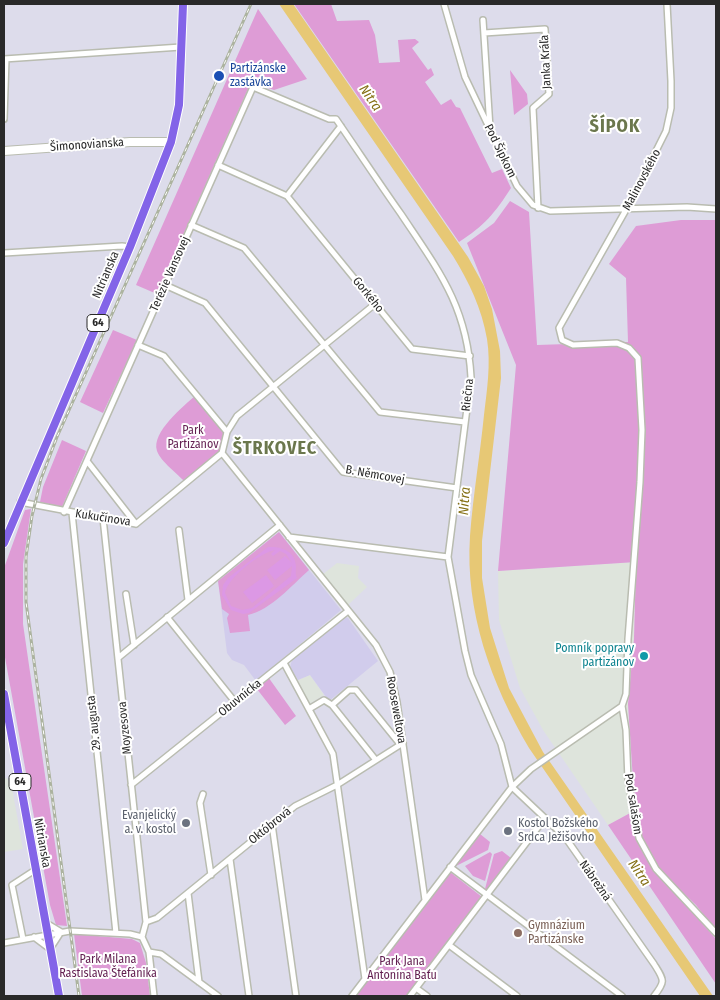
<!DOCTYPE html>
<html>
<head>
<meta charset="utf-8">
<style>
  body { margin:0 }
  #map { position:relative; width:720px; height:1000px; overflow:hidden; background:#dddceb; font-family:"Fira Sans Condensed",sans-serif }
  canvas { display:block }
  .frame { position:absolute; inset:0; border:5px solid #292929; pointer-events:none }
</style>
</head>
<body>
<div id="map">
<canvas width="720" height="1000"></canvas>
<div class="frame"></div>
</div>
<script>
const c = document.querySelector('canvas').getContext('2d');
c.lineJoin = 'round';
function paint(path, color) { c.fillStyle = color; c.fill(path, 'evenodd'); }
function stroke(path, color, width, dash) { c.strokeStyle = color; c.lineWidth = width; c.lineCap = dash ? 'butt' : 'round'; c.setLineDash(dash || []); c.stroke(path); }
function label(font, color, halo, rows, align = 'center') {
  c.font = font + ' "Fira Sans Condensed",sans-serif'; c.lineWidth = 4; c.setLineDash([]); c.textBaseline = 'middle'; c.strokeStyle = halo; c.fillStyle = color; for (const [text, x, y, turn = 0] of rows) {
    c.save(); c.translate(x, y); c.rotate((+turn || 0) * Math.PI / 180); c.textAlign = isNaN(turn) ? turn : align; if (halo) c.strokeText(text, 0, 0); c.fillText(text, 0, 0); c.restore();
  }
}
paint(new Path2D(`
  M636 562 634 639 628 705 632 812 608 825 543 730 520 688 499 620 498 571Z
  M337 563 359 566 358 578 367 587 347 606 322 575Z
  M310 675 324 695 309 704 298 680Z
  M7 778 12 788 23 849 4 852V779Z`), '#dee4dc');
paint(new Path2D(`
  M279 532 341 610 256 681 244 665 232 660 227 653 218 581Z
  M345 617 348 618 378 661 329 701 310 675 298 680 290 667 292 660Z`), '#d1ccec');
paint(new Path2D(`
  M294 4H331L337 21 369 20 375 35 379 63 400 62 398 40 415 39 419 42 412 48 428 70 431 68 434 75 425 82 441 105 451 99 456 107 460 108 492 173 502 169 511 188C495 213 484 226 459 242Z
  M258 9 307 79 274 90 251 82 157 294 136 285Z
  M510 70 527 94 528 104 514 115Z
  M510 201 529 212 537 345 628 342 626 278 609 264 636 226 681 220H716V931L696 905 660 871 640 838 635 811 628 704 634 639 636 562 498 571 516 365 467 243 494 223Z
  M113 330 137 340 103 413 80 402Z
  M196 395 227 432 222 453 186 483C178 474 161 462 157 451 151 432 184 406 196 395Z
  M62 440 86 451 62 507 40 502 43 487Z
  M31 509 23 564V624L67 926 56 925 50 905 4 652V568L25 510Z
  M279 532 309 570C292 585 271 610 248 615L250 631 230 633 227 618 229 614 222 609 218 581Z
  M266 674 296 716 285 725 253 684Z
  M632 812 636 837 654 869 716 939V984L608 825Z
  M480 834 490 842 488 850 456 866Z
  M502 851 511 858 487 890 485 889 494 854Z
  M490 852 492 854 485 881 473 876 465 866Z
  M450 872 482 897 407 996H356Z
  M74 934 132 939 140 943 146 963 150 996H82Z`), '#de9cd6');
paint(new Path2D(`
  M268 547C281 546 295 551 296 566 296 571 295 574 297 578L249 613 243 614 231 610 222 595 223 585 228 578ZM275 550 271 554 273 556 280 551 286 554 292 563 285 556 267 570 275 580 292 566 291 576 252 608 242 610 231 606 225 593C227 578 261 552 275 550Z
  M266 575 274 586 252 603 243 592Z`), '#dc98e5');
paint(new Path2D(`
  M279 4H293L468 257 484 286 492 309 500 351 501 378 482 541V578L490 628 509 688 543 752 713 996H700L529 748C491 683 465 612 470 536 473 496 480 455 484 415 487 390 491 364 487 339 482 309 469 282 453 256Z`), '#e7c875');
const street = new Path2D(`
  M444 4 465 77 517 186 533 205 550 211 687 207 716 209
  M667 4 671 81V108L666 131 631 201 559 328 562 340 573 345 617 343 629 348 638 358 642 430 640 482 628 639 626 694 622 706 626 730 628 780 639 838 656 869 716 933
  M483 20 490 128
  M484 33 545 29 549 94 533 108 538 208
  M4 59 181 47
  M4 119 6 59
  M218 165 287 196 412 349 470 356
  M287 196 341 126
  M191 225 244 248 380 412 465 422
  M4 253 122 246 130 247
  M165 285 205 303 343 472 457 488
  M138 345 164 356 227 432
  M222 453 376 645 390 672 397 702 425 900
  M222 453 227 432 237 416 375 304
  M87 461 136 524
  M20 502 136 524 222 453
  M64 512 253 87 329 119H336C358 151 379 183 401 214 439 271 467 306 471 377L448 557 465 651 471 675 501 744 512 787
  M72 513 116 933
  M103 518 146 922 142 937
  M179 530 188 600
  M289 537 448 557
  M126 594 134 645
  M167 617 235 702
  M118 658 280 525
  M284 663 333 754 365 979
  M332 705 349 690H356L399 743
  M309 709 324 700 332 705 375 759
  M131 785 348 611
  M512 787 565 837 654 964C664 980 666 981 654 996
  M203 794 200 803 211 875
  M272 824 296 996
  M230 859 249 996
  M450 867 622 996
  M188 893 199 982
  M146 922 157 918 295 806 337 785 403 743
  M46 923 61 932
  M34 937 50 949 61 932
  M142 937 149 952 154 996
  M23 939 12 885 35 870
  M4 943 70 931 130 934 142 937
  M449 945 517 996
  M149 952 161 954 218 996
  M416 988 427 996
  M352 996 512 787 531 769 622 706
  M410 996 545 818`);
const secondary = new Path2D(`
  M4 151 130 142H171`);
const primary = new Path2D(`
  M4 543 130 247 171 142 179 105 183 4
  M4 694 59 996`);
stroke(street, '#b9bcb0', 8);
stroke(secondary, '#b9bcb0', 10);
stroke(primary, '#fff', 10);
stroke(street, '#fff', 5);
stroke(secondary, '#fff', 8);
stroke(primary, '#8364e8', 8);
const rail = new Path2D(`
  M79 996 26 602V557L32 516 41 479 57 437 251 4`);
stroke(rail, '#acb39f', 3);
stroke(rail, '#fff', 1, [4]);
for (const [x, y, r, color] of [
  [219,76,6,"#1a4fb4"],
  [644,656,5,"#0f9aa8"],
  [186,823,5,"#6b7280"],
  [508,831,5,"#6b7280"],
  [518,933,5,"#8d6e63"]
]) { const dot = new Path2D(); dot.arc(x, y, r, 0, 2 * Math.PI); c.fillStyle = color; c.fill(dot); stroke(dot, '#fff', 2); }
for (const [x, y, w] of [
  [98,323,22],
  [20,782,22]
]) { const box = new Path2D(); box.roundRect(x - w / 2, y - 8.5, w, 17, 4); c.fillStyle = '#fff'; c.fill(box); stroke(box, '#292929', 1); }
label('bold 11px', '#292929', null, [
  ["64",98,323],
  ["64",20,782]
]);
label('12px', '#292929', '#fff', [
  ["Janka Kráľa",546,62,-93],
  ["Šimonovianska",87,145,-4],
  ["Pod Šípkom",500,151,64],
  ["Malinovského",642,180,-62],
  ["Terézie Vansovej",170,274,-66],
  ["Nitrianska",106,275,-67],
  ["Gorkého",368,295,51],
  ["Riečna",468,395,-84],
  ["B. Němcovej",375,475,10],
  ["Kukučínova",103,518,9],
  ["Obuvnícka",240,698,-39],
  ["Rooseweltova",396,710,80],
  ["29. augusta",94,723,-96],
  ["Moyzesova",125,728,-96],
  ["Pod salašom",633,804,81],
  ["Októbrová",270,826,-39],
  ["Nitrianska",42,843,80],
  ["Nábrežná",595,881,55]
]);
label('12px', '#164399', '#fff', [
  ["Partizánske",230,69],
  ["zastávka",230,83]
], 'left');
label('12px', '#621e50', '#fff', [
  ["Park",193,431],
  ["Partizánov",193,445],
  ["Park Milana",108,960],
  ["Rastislava Štefánika",108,974],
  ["Park Jana",402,962],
  ["Antonína Baťu",402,976]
]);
label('12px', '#0d838f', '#fff', [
  ["Pomník popravy",634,649],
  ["partizánov",634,663]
], 'right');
label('12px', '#5b616d', '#fff', [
  ["Evanjelický",176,816],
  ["a. v. kostol",176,830],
  ["Kostol Božského",518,824,"left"],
  ["Srdca Ježišovho",518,838,"left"]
], 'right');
label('12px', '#785e54', '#fff', [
  ["Gymnázium",528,926],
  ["Partizánske",528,940]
], 'left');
label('italic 14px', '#857015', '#fff', [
  ["Nitra",370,98,55],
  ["Nitra",465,501,-86],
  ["Nitra",639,873,56]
]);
c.letterSpacing = '1px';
label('bold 18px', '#6b774d', '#fff', [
  ["ŠÍPOK",615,127],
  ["ŠTRKOVEC",275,449]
]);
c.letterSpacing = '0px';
</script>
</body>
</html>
